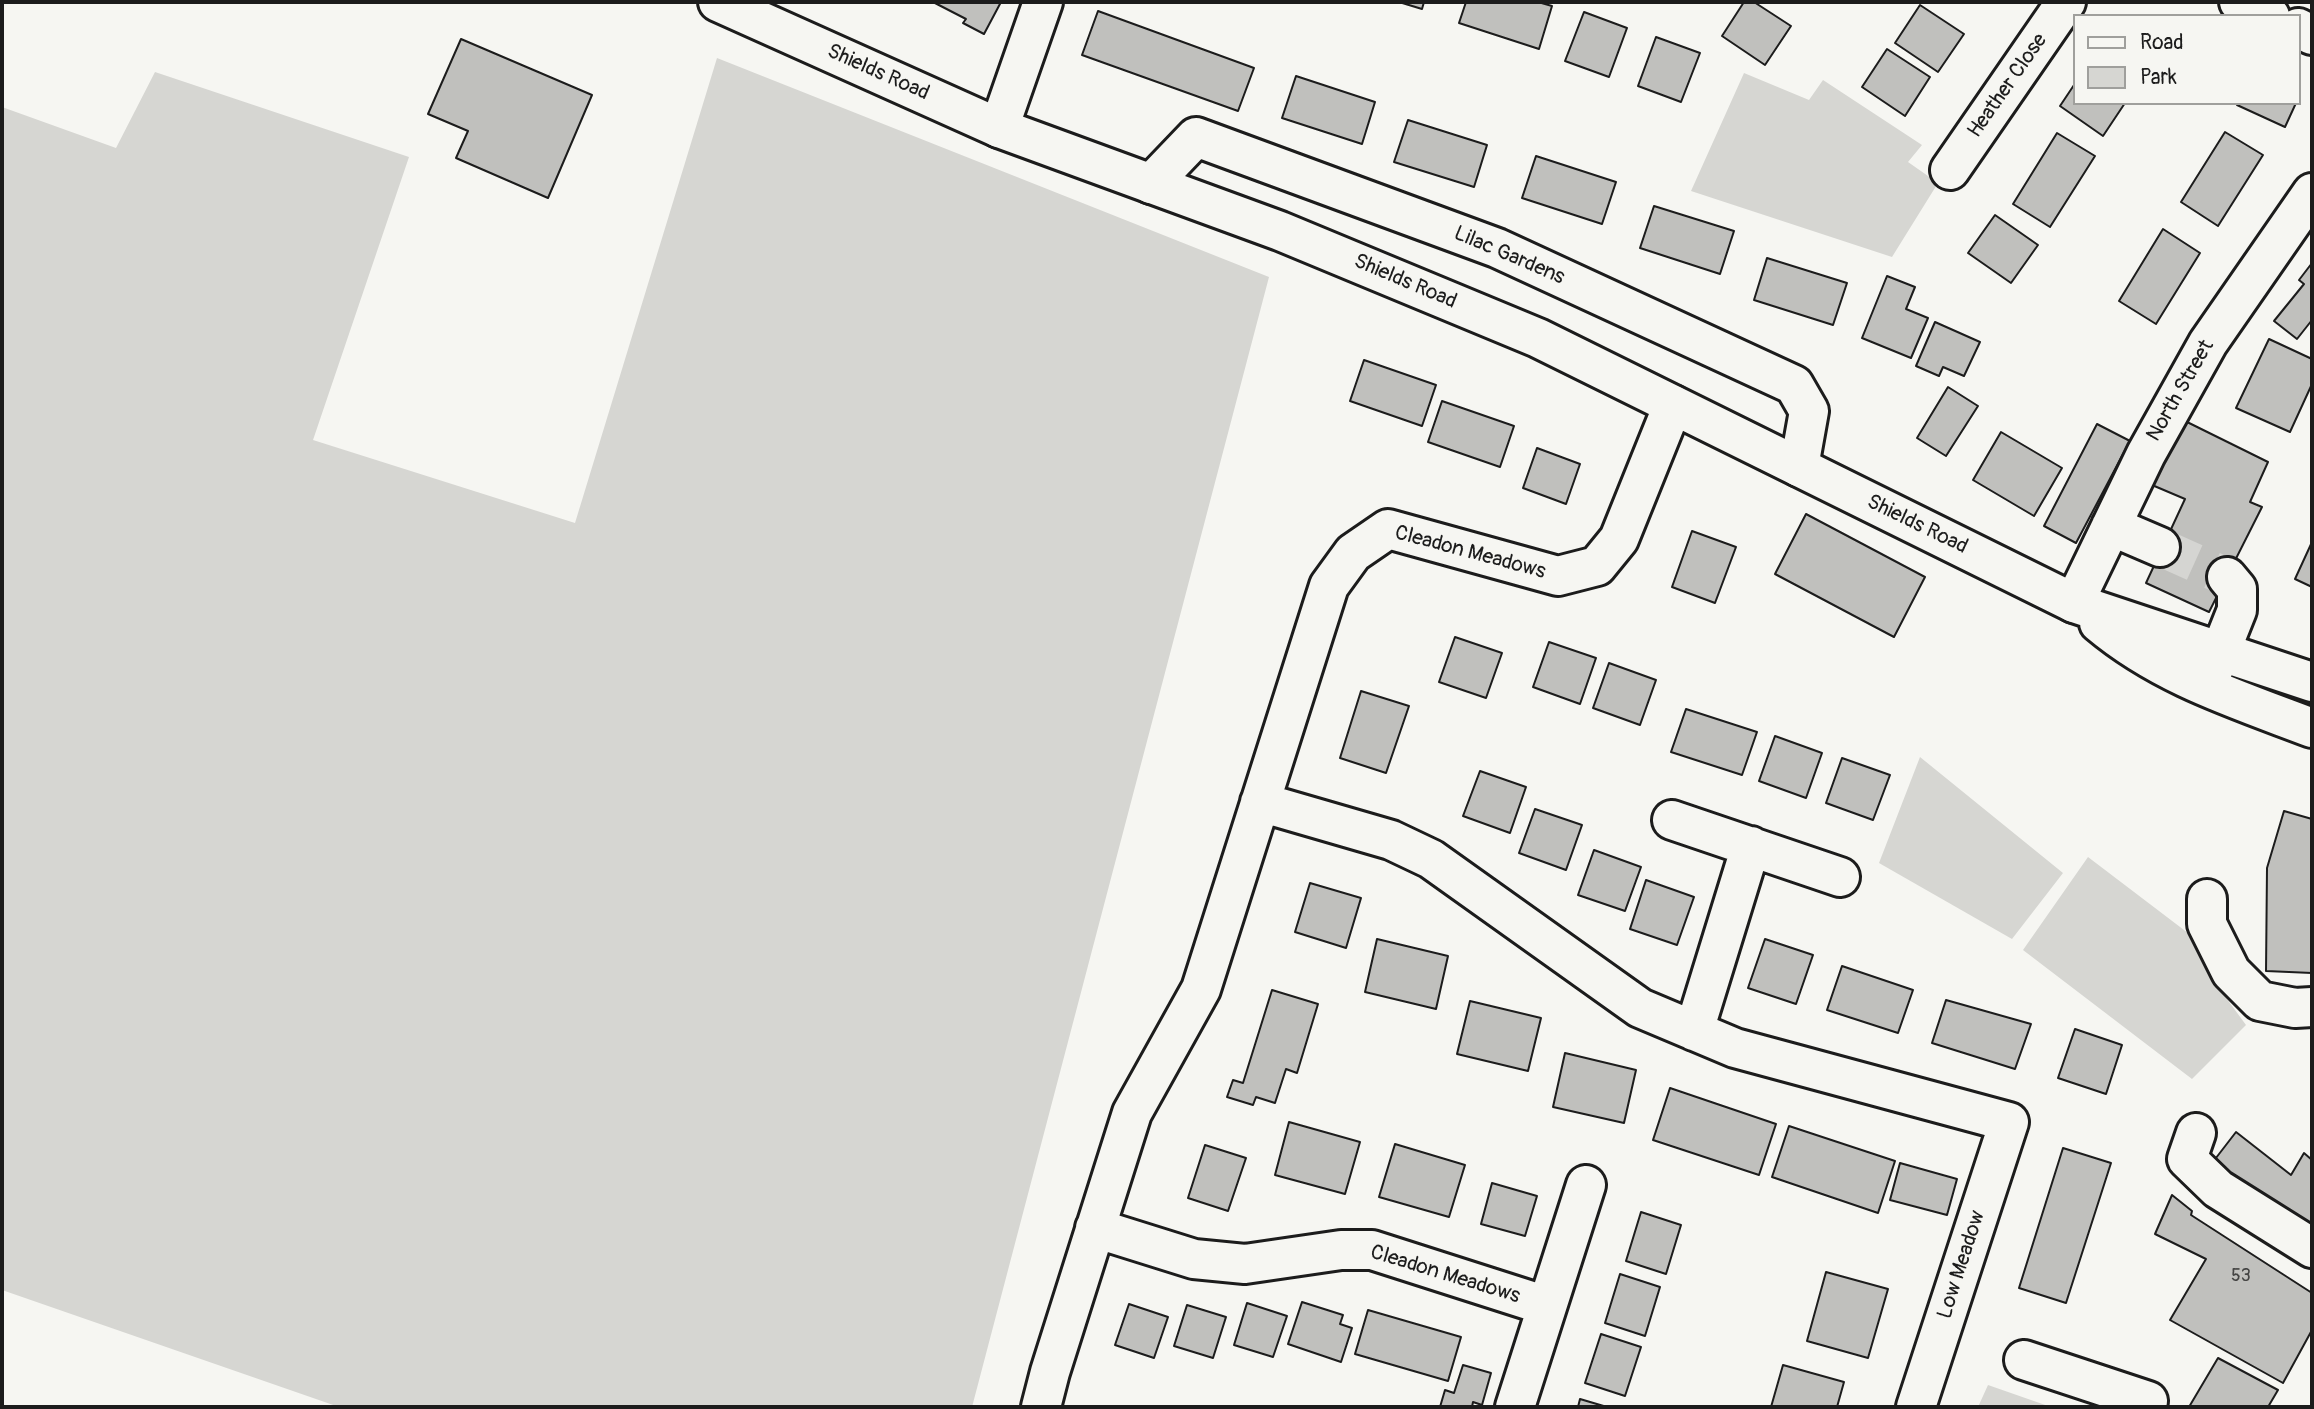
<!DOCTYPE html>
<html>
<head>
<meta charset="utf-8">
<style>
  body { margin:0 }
  #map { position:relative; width:2314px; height:1409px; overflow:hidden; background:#f6f6f2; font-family:Pangolin,sans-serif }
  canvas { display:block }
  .frame { position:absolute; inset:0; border:4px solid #1c1c1c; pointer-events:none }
  .legend { position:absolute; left:2073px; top:14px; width:228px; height:91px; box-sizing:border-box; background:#f6f6f2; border:2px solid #9f9f9c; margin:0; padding:9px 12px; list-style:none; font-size:21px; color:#1c1c1c }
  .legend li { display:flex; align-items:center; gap:14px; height:35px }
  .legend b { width:35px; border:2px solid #9f9f9c }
</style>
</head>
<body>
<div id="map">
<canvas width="2314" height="1409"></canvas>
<div class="frame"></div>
<ul class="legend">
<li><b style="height:9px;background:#f6f6f2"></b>Road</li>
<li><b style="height:19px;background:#d6d6d2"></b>Park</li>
</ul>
</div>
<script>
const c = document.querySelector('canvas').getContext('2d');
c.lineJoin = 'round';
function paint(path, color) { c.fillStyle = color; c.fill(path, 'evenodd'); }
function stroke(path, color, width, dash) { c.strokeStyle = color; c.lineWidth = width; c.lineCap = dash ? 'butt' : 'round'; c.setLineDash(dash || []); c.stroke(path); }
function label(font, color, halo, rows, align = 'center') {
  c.font = font + ' Pangolin,sans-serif'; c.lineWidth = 6; c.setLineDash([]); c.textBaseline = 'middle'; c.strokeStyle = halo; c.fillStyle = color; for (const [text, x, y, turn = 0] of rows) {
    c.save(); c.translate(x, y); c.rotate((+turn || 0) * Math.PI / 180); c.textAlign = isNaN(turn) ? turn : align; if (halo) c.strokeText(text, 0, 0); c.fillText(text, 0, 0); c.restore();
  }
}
paint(new Path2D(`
  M717 58 1269 277 972 1407H339L2 1290V107L116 148 155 72 409 157 313 440 575 523Z
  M1744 73 1809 100 1823 80 1922 145 1908 162 1938 183 1892 257 1691 191Z
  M1920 757 2063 873 2012 939 1879 863Z
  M2088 857 2209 949 2213 980 2246 1025 2192 1079 2023 950Z
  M1988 1385 2051 1407H1978Z`), '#d6d6d2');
const building = new Path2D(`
  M933 2H1001L984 34 963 23 966 19Z
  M1399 2H1424L1422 9Z
  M1466 2H1538L1552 6 1539 49 1459 23Z
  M1744 2H1754L1791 26 1765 65 1722 36Z
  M1920 5 1964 34 1938 72 1895 43Z
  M1098 11 1254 68 1238 111 1082 55Z
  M1584 12 1627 28 1609 77 1565 61Z
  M1656 37 1700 53 1681 102 1638 86Z
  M461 39 592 95 548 198 456 158 468 131 428 114Z
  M1887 49 1930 77 1905 116 1862 87Z
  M1296 76 1375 102 1362 144 1282 118Z
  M2074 85V103H2125L2103 136 2060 106Z
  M2238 103H2296L2285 127 2237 105Z
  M1408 120 1487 145 1474 187 1394 162Z
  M2225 132 2263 155 2218 226 2181 202Z
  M2057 133 2095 156 2050 227 2013 204Z
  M1536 156 1616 182 1602 224 1522 198Z
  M1654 206 1734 231 1720 274 1640 248Z
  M1995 215 2038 245 2011 283 1968 253Z
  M2163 229 2200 253 2156 324 2119 301Z
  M1767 258 1847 283 1833 325 1754 300Z
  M2312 263V320L2297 339 2274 321 2304 284 2299 280Z
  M1887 276 1915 287 1906 309 1928 318 1911 358 1862 338Z
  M1935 322 1980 342 1964 376 1943 367 1939 376 1916 366Z
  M2269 339 2312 359V384L2290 432 2236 408Z
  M1364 360 1436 385 1422 426 1350 401Z
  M1948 387 1978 406 1946 456 1917 438Z
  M1442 401 1514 426 1500 467 1428 442Z
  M2183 420 2268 462 2250 502 2262 507 2209 612 2146 583 2185 499 2152 485Z
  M2097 424 2130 441 2076 543 2044 526Z
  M2001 432 2062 468 2034 516 1973 480Z
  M1537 448 1580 464 1566 504 1523 488Z
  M1806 514 1925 577 1894 637 1775 574Z
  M1692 531 1736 547 1715 603 1672 587Z
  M2312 542V587L2295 579Z
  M1455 637 1502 653 1486 698 1439 682Z
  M1549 642 1596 658 1580 704 1533 687Z
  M1609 663 1656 680 1640 725 1593 708Z
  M1361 691 1409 706 1386 773 1340 758Z
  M1686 709 1757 732 1742 775 1671 752Z
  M1775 736 1822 753 1806 798 1759 781Z
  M1842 758 1890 775 1873 820 1826 803Z
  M1480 771 1526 787 1510 833 1463 816Z
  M1535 809 1582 825 1566 870 1519 853Z
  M2284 811 2312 819V973L2266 971 2267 868Z
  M1594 850 1641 867 1625 911 1578 895Z
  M1646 880 1694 897 1677 945 1630 929Z
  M1310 883 1361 898 1346 948 1295 932Z
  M1377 939 1448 956 1436 1009 1365 992Z
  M1765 939 1813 955 1796 1004 1748 988Z
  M1842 966 1913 990 1898 1033 1827 1010Z
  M1272 990 1318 1004 1297 1073 1286 1069 1275 1103 1256 1097 1253 1105 1227 1097 1233 1080 1243 1083Z
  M1946 1000 2031 1024 2015 1069 1932 1043Z
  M1470 1001 1541 1018 1528 1071 1457 1054Z
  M2075 1029 2122 1045 2106 1094 2058 1078Z
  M1565 1053 1636 1070 1624 1123 1553 1107Z
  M1670 1088 1776 1124 1759 1175 1653 1140Z
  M1289 1122 1360 1142 1345 1194 1275 1175Z
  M1789 1126 1895 1161 1878 1213 1772 1177Z
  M2236 1132 2291 1175 2304 1153 2312 1160V1237L2209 1167Z
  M1395 1144 1465 1165 1449 1217 1379 1197Z
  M1205 1145 1246 1158 1228 1211 1188 1198Z
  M2063 1148 2111 1163 2066 1303 2019 1288Z
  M1900 1163 1957 1179 1947 1215 1890 1200Z
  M1492 1183 1537 1196 1525 1236 1481 1224Z
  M2172 1195 2192 1211 2191 1215 2312 1293V1330L2283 1383 2170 1320 2206 1259 2155 1234Z
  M1641 1212 1681 1225 1666 1274 1626 1261Z
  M1826 1272 1888 1289 1868 1358 1807 1341Z
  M1620 1274 1660 1287 1645 1336 1605 1323Z
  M1302 1302 1343 1315 1340 1324 1352 1328 1341 1362 1288 1344Z
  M1247 1303 1287 1316 1273 1357 1234 1345Z
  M1129 1304 1168 1317 1154 1358 1115 1345Z
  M1187 1305 1226 1317 1213 1358 1174 1346Z
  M1368 1310 1461 1337 1448 1381 1355 1354Z
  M1601 1334 1641 1347 1625 1396 1585 1383Z
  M2218 1358 2278 1390 2268 1407H2189Z
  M1463 1365 1491 1373 1482 1405 1473 1402 1472 1407H1440L1445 1390 1454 1393Z
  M1783 1365 1844 1382 1837 1407H1771Z
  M1580 1399 1607 1407H1578Z`);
paint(building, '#c0c0bd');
stroke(building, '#1c1c1c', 2);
stroke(new Path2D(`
  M2160 547 2227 577`), '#d5d5d2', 38, [38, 19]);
const minor = new Path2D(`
  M2239 2 2270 16
  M2298 28 2312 35
  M999 128 1043 2
  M1950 170 2066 2
  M1151 184 1196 137 1497 248 1794 385 1809 411 1799 467
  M2111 526 2160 547
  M2074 603 2146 454 2208 343 2312 193
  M2208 683 2237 610V589L2227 577
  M1260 802 1391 840 1431 859 1640 1008 1735 1048 2009 1122 1916 1407
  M1672 820 1840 877
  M2207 899V924L2231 972 2260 1001 2295 1008 2312 1007
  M1694 1031 1751 846
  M2196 1133 2187 1159 2218 1189 2312 1248
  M1095 1228 1194 1259 1245 1264 1341 1250H1372L1547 1306
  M2024 1360 2148 1401 2144 1407
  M1041 1407 1050 1372 1132 1113 1201 989 1329 586 1353 553 1388 529 1558 576 1597 566 1619 539 1673 405
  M1515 1407 1586 1185`);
const highway = new Path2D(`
  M718 2 999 128 1280 231 1538 338 2074 603 2312 682
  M2099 623C2162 676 2236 699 2312 728`);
stroke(minor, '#1c1c1c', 44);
stroke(highway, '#1c1c1c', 44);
stroke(minor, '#f6f6f2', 38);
stroke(highway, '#f6f6f2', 38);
label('18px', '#454544', null, [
  ["53",2241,1276]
]);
label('21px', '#1c1c1c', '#f6f6f2', [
  ["Shields Road",878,73,24],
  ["Heather Close",2008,86,-55],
  ["Lilac Gardens",1509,256,23],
  ["Shields Road",1405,282,23],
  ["North Street",2181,391,-60],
  ["Shields Road",1917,525,26],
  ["Cleadon Meadows",1470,553,15],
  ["Low Meadow",1962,1265,-72],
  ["Cleadon Meadows",1445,1275,17]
]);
</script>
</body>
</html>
